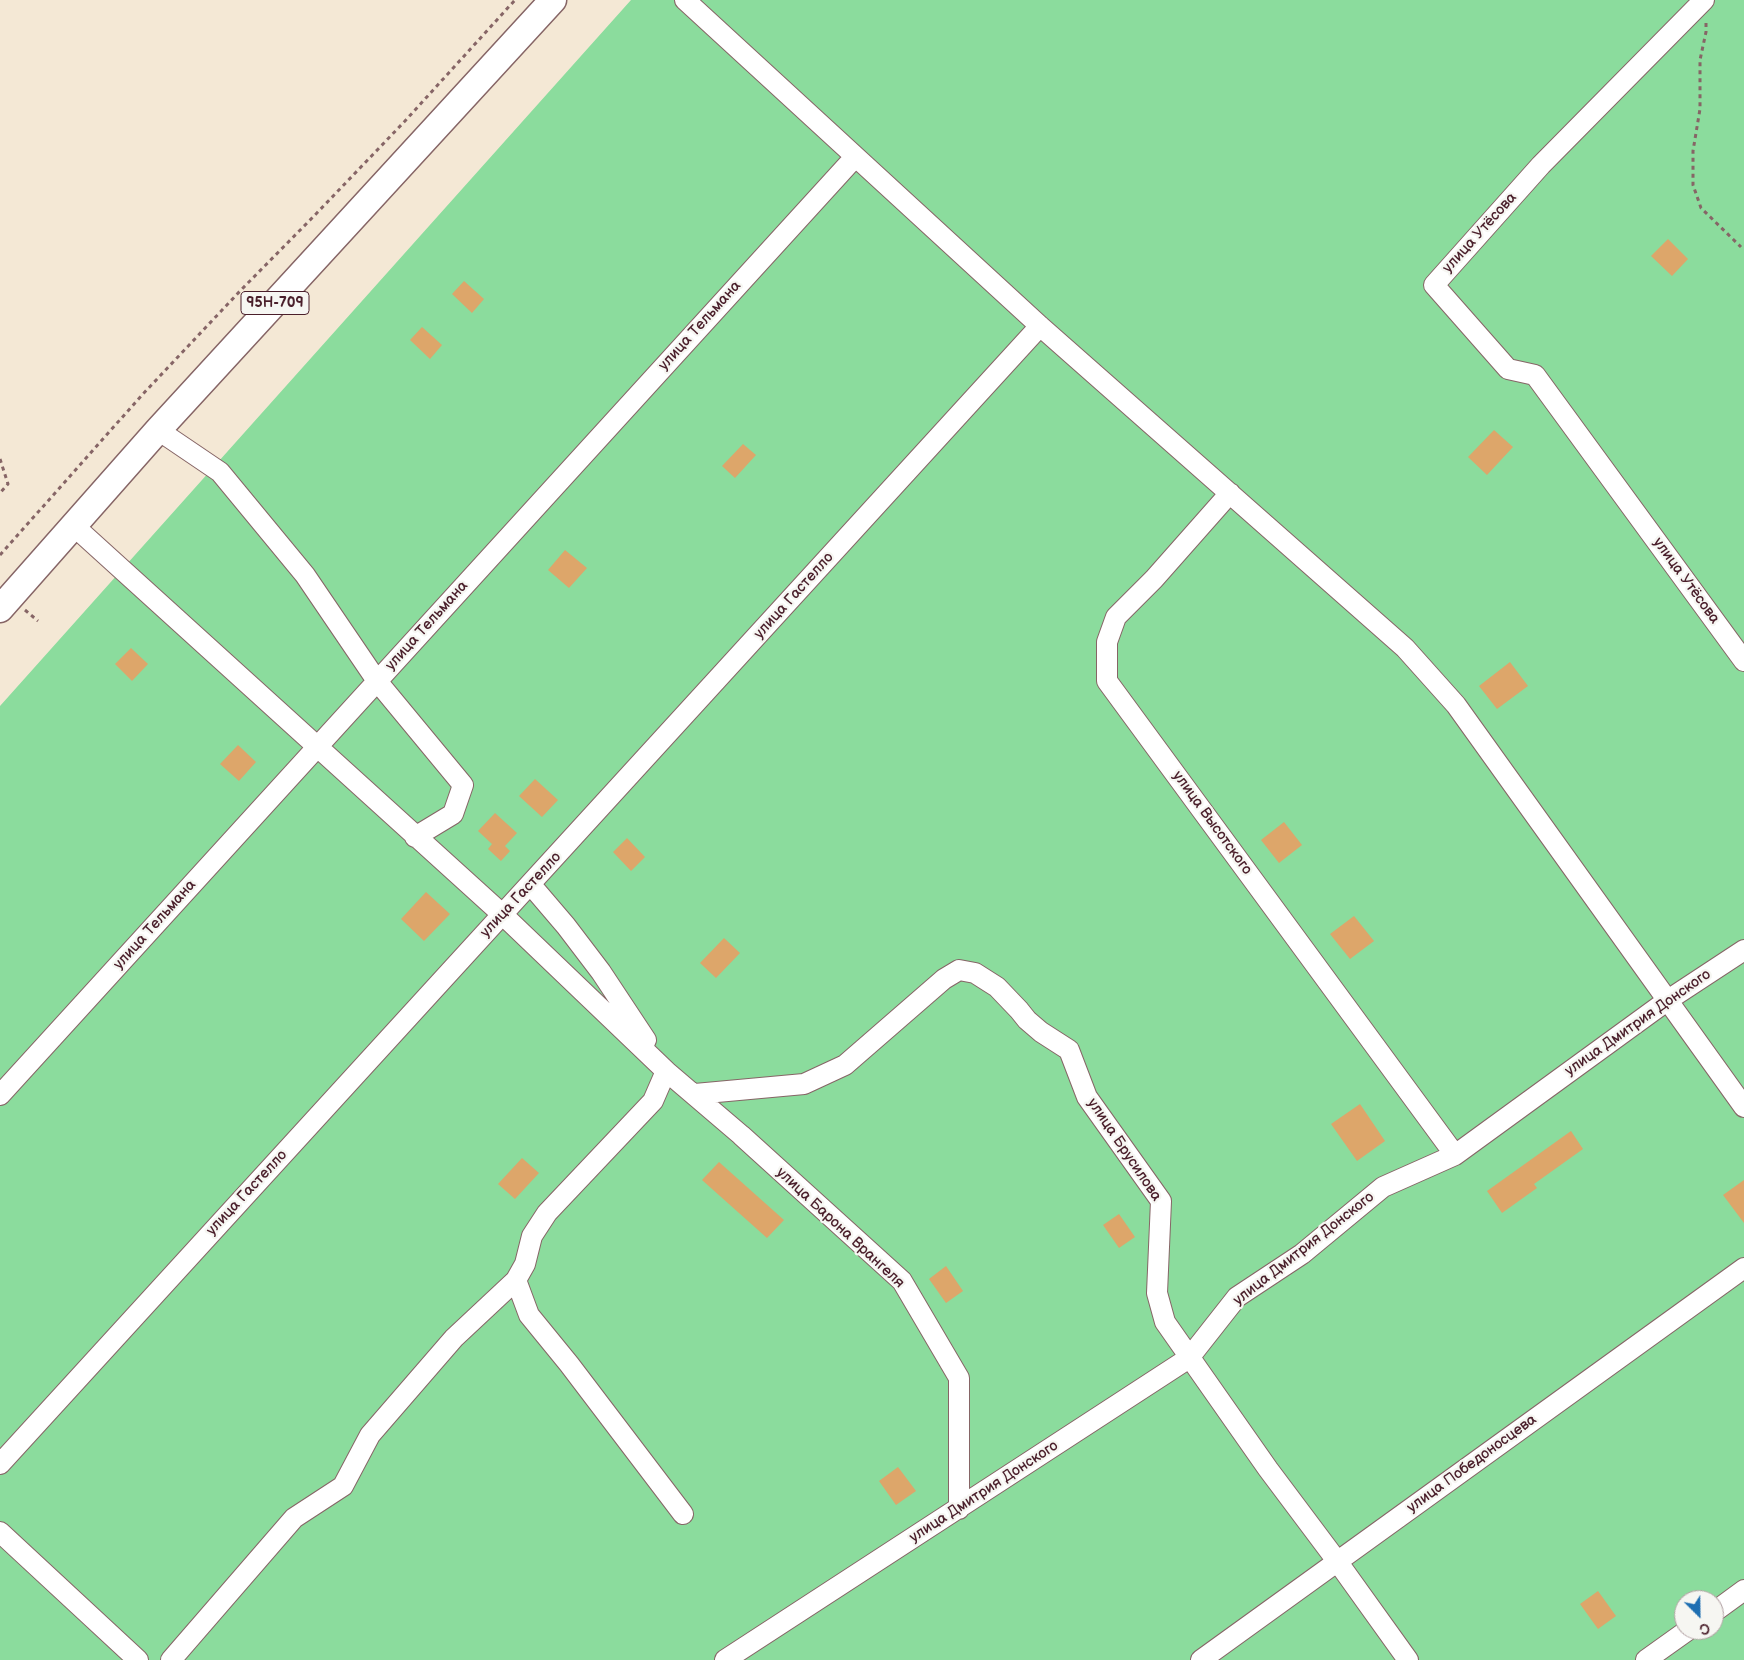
<!DOCTYPE html>
<html>
<head>
<meta charset="utf-8">
<style>
  body { margin:0 }
  #map { position:relative; width:1744px; height:1660px; overflow:hidden; background:#f4e8d5; font-family:"Balsamiq Sans",sans-serif }
  canvas { display:block }
  .north { position:absolute; left:1674px; top:1590px; width:50px; height:50px; box-sizing:border-box; background:#f6f6f2; border:1px solid #b1a0a2; border-radius:50%; rotate:157deg; font-size:14px; font-weight:700; line-height:20px; text-align:center; color:#4a1f2b }
  .north::after { content:''; display:block; margin:auto; width:18px; height:22px; background:#1f6fb2; clip-path:polygon(50% 0,100% 100%,50% 72%,0 100%) }
</style>
</head>
<body>
<div id="map">
<canvas width="1744" height="1660"></canvas>
<div class="north">С</div>
</div>
<script>
const c = document.querySelector('canvas').getContext('2d');
c.lineJoin = 'round';
function paint(path, color) { c.fillStyle = color; c.fill(path, 'evenodd'); }
function stroke(path, color, width, dash) { c.strokeStyle = color; c.lineWidth = width; c.lineCap = dash ? 'butt' : 'round'; c.setLineDash(dash || []); c.stroke(path); }
function label(font, color, halo, rows, align = 'center') {
  c.font = font + ' "Balsamiq Sans",sans-serif'; c.lineWidth = 4.5; c.setLineDash([]); c.textBaseline = 'middle'; c.strokeStyle = halo; c.fillStyle = color; for (const [text, x, y, turn = 0] of rows) {
    c.save(); c.translate(x, y); c.rotate((+turn || 0) * Math.PI / 180); c.textAlign = isNaN(turn) ? turn : align; if (halo) c.strokeText(text, 0, 0); c.fillText(text, 0, 0); c.restore();
  }
}
paint(new Path2D(`
  M631 0H1744V1660H0V706ZM1684 1600H1714V1630H1684Z`), '#8bdc9d');
paint(new Path2D(`
  M1668 239 1688 259 1672 276 1651 256Z
  M464 281 484 299 472 313 452 294Z
  M422 327 442 345 430 359 410 340Z
  M1494 430 1513 447 1487 475 1468 457Z
  M743 444 756 455 735 478 722 466Z
  M565 550 587 568 569 588 548 570Z
  M131 648 148 664 132 681 115 664Z
  M1510 662 1528 686 1497 709 1479 686Z
  M238 745 256 762 239 781 220 764Z
  M535 779 558 800 542 817 519 796Z
  M495 813 517 833 505 846 510 851 501 861 488 849 492 844 478 831Z
  M1284 822 1302 845 1279 863 1261 840Z
  M627 838 645 857 631 871 613 852Z
  M426 892 450 914 424 941 401 919Z
  M1354 916 1374 941 1350 959 1330 934Z
  M724 938 740 953 716 978 700 963Z
  M1360 1104 1385 1141 1357 1161 1331 1124Z
  M1571 1131 1583 1149 1534 1184 1537 1188 1502 1213 1487 1191Z
  M522 1158 539 1173 515 1199 498 1184Z
  M719 1162 784 1220 767 1238 702 1180Z
  M1744 1180V1223L1723 1195Z
  M1119 1214 1135 1237 1119 1248 1103 1225Z
  M946 1266 963 1291 946 1303 929 1279Z
  M898 1467 916 1491 896 1505 879 1481Z
  M1598 1591 1616 1616 1598 1629 1580 1604Z`), '#dda66a');
const minor = new Path2D(`
  M685 0 1040 326 1405 648 1456 705 1744 1107
  M1704 0 1541 165 1434 285 1508 369 1535 375 1744 661
  M158 430 220 472 305 575 377 681 463 785 453 814 415 837
  M1230 493 1154 579 1116 617 1107 642V681L1455 1155
  M74 526 503 915 666 1071 741 1135 902 1281 959 1378V1509
  M531 885 566 926 601 972 646 1040
  M666 1071 653 1101 547 1213 532 1236 525 1264 516 1280 529 1315 569 1364 683 1514
  M695 1094 804 1084 845 1065 944 979 959 970 975 973 997 987 1019 1010 1027 1020 1041 1032 1069 1050 1087 1097 1161 1201 1157 1293 1165 1322 1268 1469 1337 1561 1408 1660
  M0 1095 855 157
  M0 1464 1040 326
  M0 1532 138 1660
  M1714 1612 1744 1590
  M171 1660 294 1518 343 1486 370 1435 454 1338 516 1280
  M725 1660 1189 1358 1237 1297 1302 1254 1383 1187 1455 1155 1668 1000 1744 950
  M1201 1660 1744 1268
  M1646 1660 1688 1630`);
const major = new Path2D(`
  M0 609 158 430 553 0`);
stroke(minor, '#866566', 22);
stroke(major, '#866566', 29);
stroke(new Path2D(`
  M1706 23V32L1700 60V109L1693 151V185L1701 208 1741 247
  M0 459 8 484 0 493
  M0 555 142 395 241 290 314 216 405 121 515 0
  M25 610 38 621`), '#866566', 3, [4, 4]);
stroke(minor, '#fff', 20);
stroke(major, '#fff', 26);
for (const [x, y, w] of [
  [275,303,68]
]) { const box = new Path2D(); box.roundRect(x - w / 2, y - 11.5, w, 23, 4); c.fillStyle = '#f6f6f2'; c.fill(box); stroke(box, '#4a1f2b', 1); }
label('bold 14px', '#4a1f2b', null, [
  ["95Н-709",275,303]
]);
label('15px', '#4a1f2b', '#f6f6f2', [
  ["улица Утёсова",1480,233,-48],
  ["улица Тельмана",700,326,-48],
  ["улица Утёсова",1686,581,54],
  ["улица Гастелло",794,596,-48],
  ["улица Тельмана",427,626,-48],
  ["улица Высотского",1212,823,54],
  ["улица Гастелло",521,895,-47],
  ["улица Тельмана",155,925,-48],
  ["улица Дмитрия Донского",1638,1023,-35],
  ["улица Брусилова",1124,1150,56],
  ["улица Гастелло",247,1193,-47],
  ["улица Барона Врангеля",840,1228,43],
  ["улица Дмитрия Донского",1304,1249,-38],
  ["улица Победоносцева",1472,1464,-36],
  ["улица Дмитрия Донского",984,1492,-33]
]);
</script>
</body>
</html>
